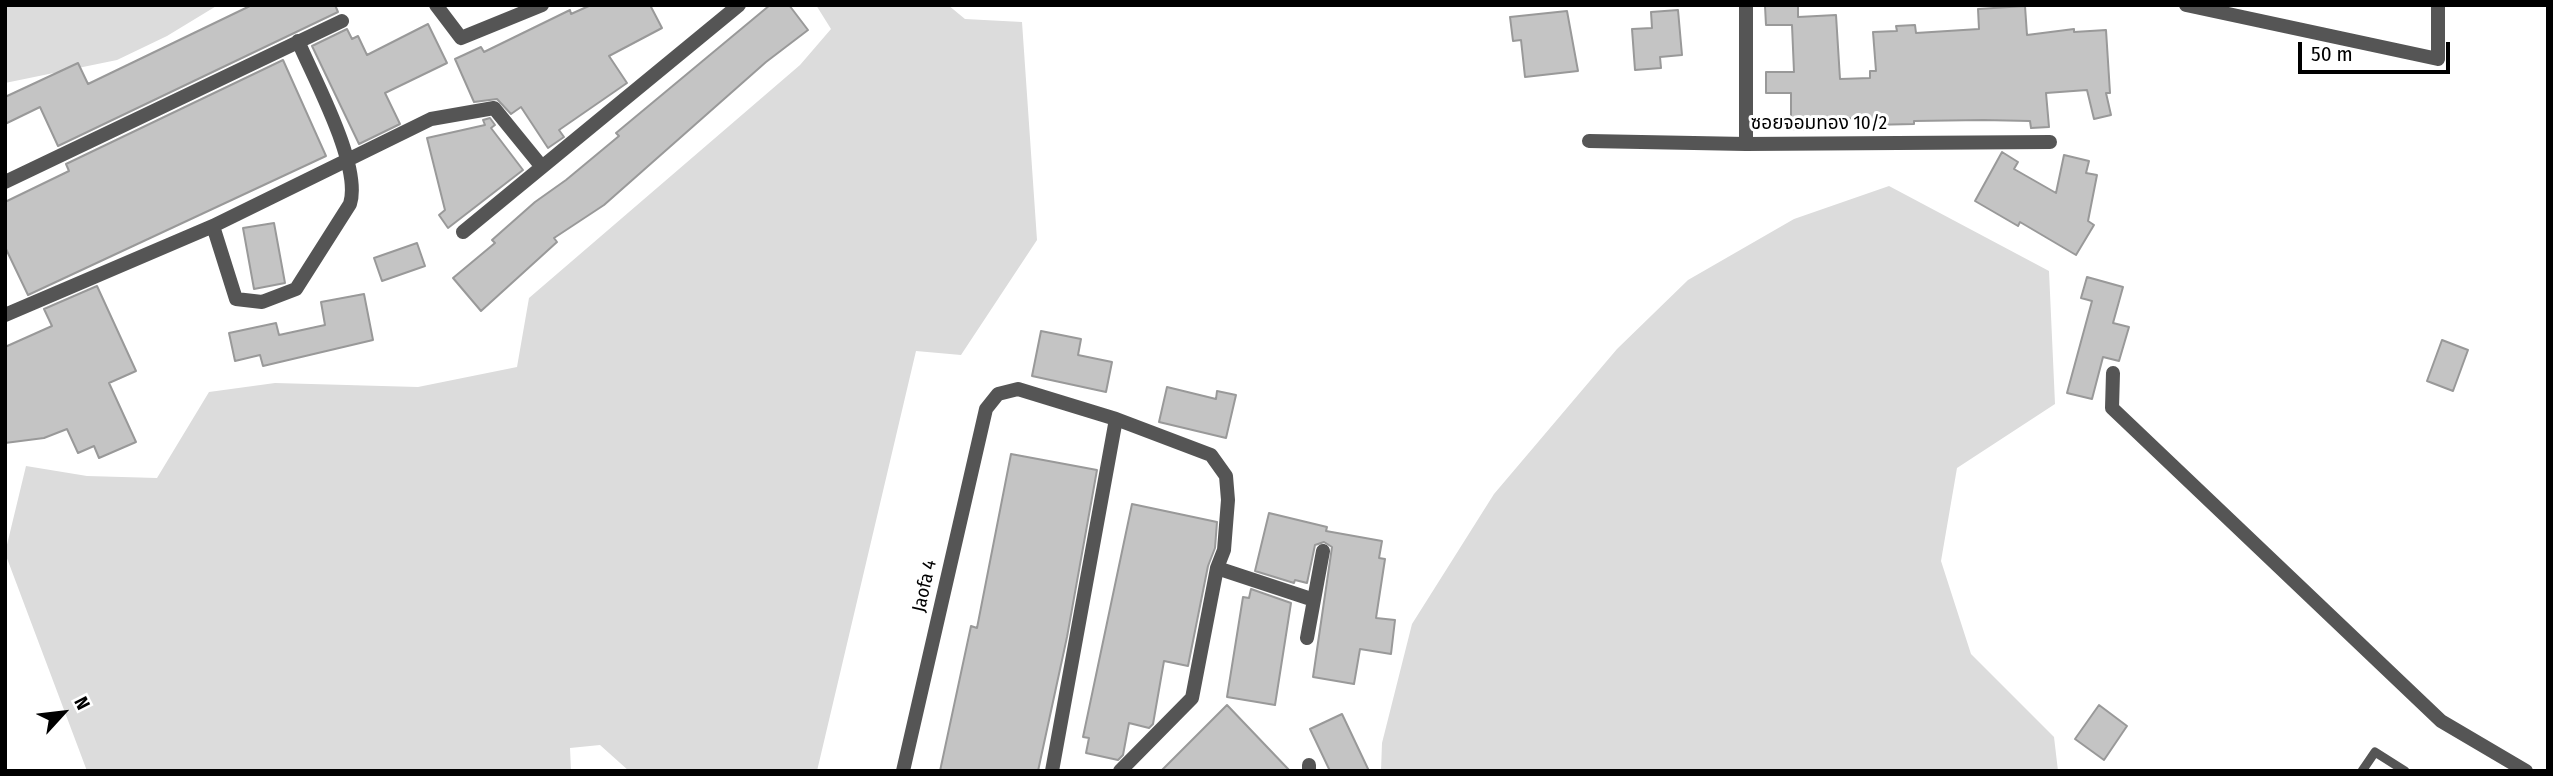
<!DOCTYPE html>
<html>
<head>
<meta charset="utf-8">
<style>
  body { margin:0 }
  #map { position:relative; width:2553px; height:776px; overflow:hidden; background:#fff; font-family:"Fira Sans Condensed",sans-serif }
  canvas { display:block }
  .frame { position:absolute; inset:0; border:7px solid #000; pointer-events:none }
  .north { position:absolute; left:28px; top:678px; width:70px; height:70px; -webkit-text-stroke:5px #fff; paint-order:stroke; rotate:63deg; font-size:19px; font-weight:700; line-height:28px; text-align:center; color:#000 }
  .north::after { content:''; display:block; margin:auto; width:24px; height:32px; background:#000; clip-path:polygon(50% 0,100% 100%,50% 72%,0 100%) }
  .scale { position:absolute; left:2298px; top:42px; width:152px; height:32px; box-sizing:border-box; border:4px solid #000; border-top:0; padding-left:9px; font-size:21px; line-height:24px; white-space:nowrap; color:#000; -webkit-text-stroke:5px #fff; paint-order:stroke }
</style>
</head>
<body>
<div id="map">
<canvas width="2553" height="776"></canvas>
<div class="frame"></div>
<div class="north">N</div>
<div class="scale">50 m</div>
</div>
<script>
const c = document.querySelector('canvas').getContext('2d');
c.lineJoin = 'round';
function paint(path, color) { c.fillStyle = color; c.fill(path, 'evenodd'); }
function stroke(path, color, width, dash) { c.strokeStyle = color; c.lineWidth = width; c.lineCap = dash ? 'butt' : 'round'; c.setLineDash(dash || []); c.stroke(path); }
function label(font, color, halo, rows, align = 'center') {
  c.font = font + ' "Fira Sans Condensed","Noto Sans Thai",sans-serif'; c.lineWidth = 6; c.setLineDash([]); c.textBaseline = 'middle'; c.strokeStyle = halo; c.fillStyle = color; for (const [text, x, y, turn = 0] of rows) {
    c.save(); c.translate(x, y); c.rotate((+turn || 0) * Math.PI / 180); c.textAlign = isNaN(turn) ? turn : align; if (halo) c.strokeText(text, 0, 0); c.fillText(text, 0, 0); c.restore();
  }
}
paint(new Path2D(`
  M5 5H218L167 36 117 60 5 83Z
  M816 5H948L965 19 1022 22 1037 240 961 355 916 351 817 771H629L600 745 570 748 571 771H87L5 553 26 466 87 476 157 478 209 392 275 383 418 387 517 367 529 298 800 65 831 29Z
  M1889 186 2049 271 2055 404 1957 468 1941 561 1971 654 2054 737 2058 771H1381L1382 743 1412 624 1494 494 1617 349 1688 280 1794 219Z`), '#dcdcdc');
const building = new Path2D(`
  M252 5H335L338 12 58 146 40 107 5 124V97L78 63 88 84Z
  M591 5H650L662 28 609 56 627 83 559 130 564 137 548 148 521 107 511 114 497 99 474 102 455 59 481 47 484 52 570 10 571 14Z
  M770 5H789L808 30 766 62 604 205 554 238 557 242 481 311 453 278 495 243 492 240 535 202 566 180 619 136 616 133Z
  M1798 5V17L1836 15 1840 79 1870 78V71H1876L1873 32 1897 31 1896 26 1915 25 1916 33 1979 29 1978 9 2025 6 2027 35 2074 29V32L2106 30 2110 93H2106L2111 115 2094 119 2087 90 2046 93 2049 127 2031 128 2030 121 1983 120 1914 121V124L1869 125V118L1816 119V130L1791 129V93H1766V72H1794L1792 25H1766L1765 6Z
  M1678 10 1682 55 1660 57 1661 68 1635 70 1632 29 1652 28 1651 12Z
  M1567 11 1578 71 1525 77 1521 40 1513 41 1510 17Z
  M428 24 447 63 385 93 400 124 359 144 312 46 347 29 352 39 358 36 367 55Z
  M283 60 326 156 28 295 5 247V202L69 171 66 164Z
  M490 118 495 125 491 128 523 170 448 228 439 215 445 210 427 138 485 125 483 120Z
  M2002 152 2018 162 2014 169 2056 193 2064 155 2089 161 2086 173 2097 175 2088 221 2094 225 2076 255 2020 222 2018 226 1975 201Z
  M274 223 285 283 254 289 243 228Z
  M417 243 425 266 382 281 374 258Z
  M2087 277 2123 287 2113 323 2129 327 2119 361 2103 357 2092 399 2067 393 2092 301 2081 298Z
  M97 286 136 371 109 383 136 442 99 458 94 446 78 453 67 429 44 438 5 443V347L52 326 44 309Z
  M364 294 373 340 263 366 260 355 235 361 229 333 276 323 279 335 325 325 321 302Z
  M1041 331 1081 339 1078 355 1112 362 1106 392 1032 376Z
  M2442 340 2468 350 2453 391 2427 381Z
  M1167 387 1216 399 1217 391 1236 395 1226 438 1159 422Z
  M1011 454 1097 470 1067 637 1038 771H940L971 626 977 628Z
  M1132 504 1217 522 1215 548 1208 566 1188 666 1164 661 1153 724 1149 728 1129 723 1123 755 1118 760 1086 753 1089 738 1083 737Z
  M1269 513 1327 527 1326 531 1382 541 1379 558 1385 559 1376 618 1395 620 1391 654 1360 649 1354 684 1313 677 1332 547 1324 542 1315 545 1307 583 1295 580 1294 583 1255 571Z
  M1251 589 1291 603 1275 705 1227 697 1243 597 1249 598Z
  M1227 705 1290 771H1161Z
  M2099 705 2127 726 2104 760 2075 739Z
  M1342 714 1369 771H1330L1310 729Z`);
paint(building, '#c4c4c4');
stroke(building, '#999', 2);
stroke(new Path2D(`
  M2362 771 2375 752 2405 771`), '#555', 9);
stroke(new Path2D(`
  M436 5 461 38 542 5
  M1746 5V144
  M2186 5 2438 59V5
  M1589 141 1746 144 2050 142
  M5 182 342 21
  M213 226 236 299 262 302 296 289 350 204C362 166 314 79 298 41
  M463 232 739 5
  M5 315 213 226 431 119 494 108 542 167
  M2113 373 2112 408 2441 721 2526 771
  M1217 568 1314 600
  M1307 638 1323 551
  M903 771 986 409 998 394 1018 389 1116 419 1211 455 1226 476 1228 500 1224 550 1217 568 1192 698 1120 771
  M1052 771 1116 419
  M1309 771V765`), '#555', 14);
label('19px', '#000', '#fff', [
  ["ซอยจอมทอง 10/2",1819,124],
  ["Jaofa 4",925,586,-77]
]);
</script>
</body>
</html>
